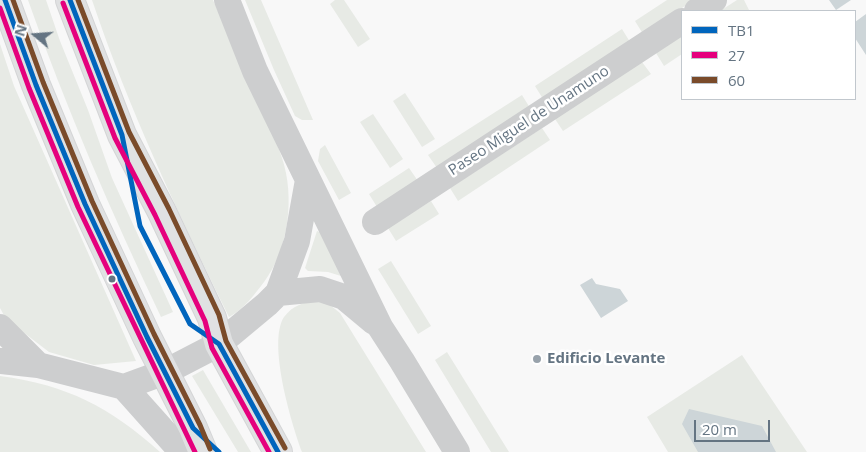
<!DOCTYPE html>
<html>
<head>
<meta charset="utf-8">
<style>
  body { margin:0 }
  #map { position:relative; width:866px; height:452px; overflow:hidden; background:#f8f8f8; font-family:"Open Sans",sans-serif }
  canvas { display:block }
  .legend { position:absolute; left:681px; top:10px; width:175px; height:90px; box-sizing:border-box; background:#fff; border:1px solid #c1c7cd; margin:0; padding:6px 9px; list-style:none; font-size:15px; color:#647482 }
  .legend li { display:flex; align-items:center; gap:10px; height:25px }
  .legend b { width:25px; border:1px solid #c1c7cd }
  .north { position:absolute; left:10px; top:10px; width:50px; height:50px; -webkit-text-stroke:4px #fff; paint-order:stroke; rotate:288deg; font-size:14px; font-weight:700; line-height:20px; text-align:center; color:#647482 }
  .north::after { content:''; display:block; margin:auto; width:18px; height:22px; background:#647482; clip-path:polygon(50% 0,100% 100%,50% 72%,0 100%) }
  .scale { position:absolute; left:694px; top:420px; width:76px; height:22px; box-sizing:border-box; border:2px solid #647482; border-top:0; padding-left:6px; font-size:15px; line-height:18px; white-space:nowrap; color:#647482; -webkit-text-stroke:4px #fff; paint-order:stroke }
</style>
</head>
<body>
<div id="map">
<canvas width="866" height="452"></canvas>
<ul class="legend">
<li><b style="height:6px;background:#0065bd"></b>TB1</li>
<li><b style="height:6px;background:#e5007d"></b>27</li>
<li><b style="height:6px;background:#7a4b2a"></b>60</li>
</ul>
<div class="north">N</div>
<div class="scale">20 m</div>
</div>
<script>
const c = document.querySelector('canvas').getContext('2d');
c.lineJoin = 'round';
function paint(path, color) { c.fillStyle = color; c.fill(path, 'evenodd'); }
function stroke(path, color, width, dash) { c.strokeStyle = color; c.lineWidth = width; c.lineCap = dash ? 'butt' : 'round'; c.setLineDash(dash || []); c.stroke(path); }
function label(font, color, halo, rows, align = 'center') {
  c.font = font + ' "Open Sans",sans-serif'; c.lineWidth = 5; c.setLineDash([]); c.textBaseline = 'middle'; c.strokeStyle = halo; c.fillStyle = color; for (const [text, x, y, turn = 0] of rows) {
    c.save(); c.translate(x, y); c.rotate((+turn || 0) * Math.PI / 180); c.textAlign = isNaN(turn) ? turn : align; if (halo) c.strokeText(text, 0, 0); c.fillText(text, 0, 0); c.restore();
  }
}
paint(new Path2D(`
  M28 0H46L60 41 88 110 112 178 173 312 161 317C112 214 66 108 28 0Z
  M92 0H213C227 32 241 63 254 95 263 115 275 136 282 158 295 196 289 249 264 282 254 295 244 309 229 317 178 213 129 110 92 0Z
  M245 0H261L313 120H302L295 116 274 70Z
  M335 0H344L370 39 358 47 330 4Z
  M667 0H694L643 34 635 21Z
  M737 0H744L749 10 747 11H720Z
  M622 29 630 42 543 99 535 86Z
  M682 36V54L664 66 656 53Z
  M0 44 14 86 136 361 94 365 49 352 6 319 0 308Z
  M642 62 651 74 563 131 555 119Z
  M405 93 435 139 422 147 393 101Z
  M522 95 530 108 437 168 428 155Z
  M373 114 403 159 390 168 360 122Z
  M542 128 550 140 458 201 450 188Z
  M325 145 351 193 339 200 318 161 320 149Z
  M409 168 418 181 377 207 369 194Z
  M431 201 439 214 396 241 388 228Z
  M317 231 322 233 341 276 328 272 308 271 305 268Z
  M391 261 431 326 418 334 378 269Z
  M317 301 330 305 340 313 426 452H302C292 425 267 343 284 317 293 305 304 302 317 301Z
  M447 352 509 452H491L435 360Z
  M742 355 807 452H668L647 417Z
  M203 370 251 452H238L192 376Z
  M0 376C67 385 110 407 160 452H0Z`), '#e7eae5');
paint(new Path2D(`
  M829 0H851L836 10Z
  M866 14V55L855 38V22Z
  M592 278 596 284 620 289 628 301 601 318 580 285Z
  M689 409 762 426 776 452H698L682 424Z`), '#cdd5d8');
const major = new Path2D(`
  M5 0 36 85 85 204 147 337 193 428 203 452
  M70 0 122 135 162 212 212 318 219 344 278 452`);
stroke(major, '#d4d5d6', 30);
stroke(new Path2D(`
  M227 0 255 71 380 327 402 361 457 452
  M697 11 714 0
  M375 222 682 21
  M278 293 320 289 344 297 374 322
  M0 327 38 365
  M0 361 38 365 124 387 165 372 219 344 267 304 278 293 297 241 308 180
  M124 387 182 452`), '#cdcecf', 26);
stroke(major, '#e0e1e2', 28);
stroke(new Path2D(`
  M5 0 36 85 85 204 147 337 193 428 219 452
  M70 0 122 135 140 226 190 324 219 344 278 452`), '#0065bd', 5);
stroke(new Path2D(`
  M63 3 115 138 155 215 205 321 212 348 269 452
  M0 8 29 88 78 207 195 452`), '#e5007d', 5);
stroke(new Path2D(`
  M13 0 43 82 92 201 154 334 200 425 210 449
  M78 0 129 132 169 209 219 315 226 341 285 448`), '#7a4b2a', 5);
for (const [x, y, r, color] of [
  [112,279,4.5,"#647482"],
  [537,359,5,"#98a2ab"]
]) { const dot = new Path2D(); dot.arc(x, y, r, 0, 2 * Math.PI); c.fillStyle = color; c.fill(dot); stroke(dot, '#fff', 2); }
label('15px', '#647482', '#fff', [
  ["Paseo Miguel de Unamuno",529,121,-33]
]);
label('bold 15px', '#647482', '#fff', [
  ["Edificio Levante",547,359]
], 'left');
</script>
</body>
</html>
